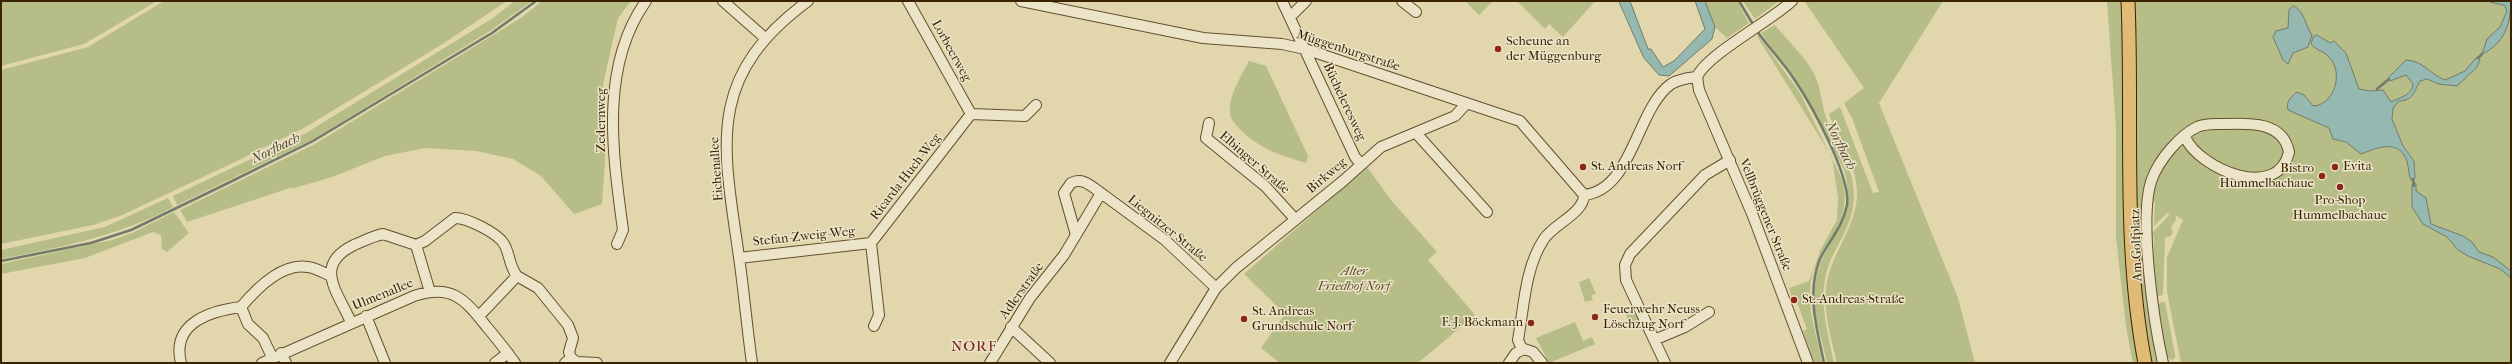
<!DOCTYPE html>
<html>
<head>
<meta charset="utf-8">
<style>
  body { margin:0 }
  #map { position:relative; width:2512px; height:364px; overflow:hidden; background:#e1d6ac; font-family:"IM FELL French Canon",serif }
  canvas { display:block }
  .frame { position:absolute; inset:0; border:2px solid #3a2303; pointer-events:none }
</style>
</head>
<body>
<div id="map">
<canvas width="2512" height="364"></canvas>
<div class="frame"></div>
</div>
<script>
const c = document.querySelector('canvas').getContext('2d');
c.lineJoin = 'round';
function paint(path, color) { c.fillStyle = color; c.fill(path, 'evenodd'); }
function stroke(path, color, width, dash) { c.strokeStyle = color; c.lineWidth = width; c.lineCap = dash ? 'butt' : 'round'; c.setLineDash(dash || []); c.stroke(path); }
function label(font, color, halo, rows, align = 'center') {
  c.font = font + ' "IM FELL French Canon",serif'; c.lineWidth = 3; c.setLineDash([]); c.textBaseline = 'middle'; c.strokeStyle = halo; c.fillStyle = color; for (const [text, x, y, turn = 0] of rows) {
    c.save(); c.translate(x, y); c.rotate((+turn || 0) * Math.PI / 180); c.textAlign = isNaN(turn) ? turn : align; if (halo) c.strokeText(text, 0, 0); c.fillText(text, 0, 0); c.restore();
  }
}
paint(new Path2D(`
  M1 1H157L84 44 1 66Z
  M164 1H507L441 45 304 128 237 161 120 216 93 225 1 244V70L88 47Z
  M515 1H532L490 31 312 140 177 205 173 196 306 133 493 18Z
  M542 1H631L618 18 603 84 605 161 602 204 574 214 541 176 513 159 476 151 425 148 385 156 332 177 291 189 293 187 187 222 180 210 315 144 521 18Z
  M1465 1H1493L1479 15Z
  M1517 1H1595L1563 37 1549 24 1545 29Z
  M1705 1H1737L1749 23 1727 38 1715 27Z
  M1743 1H1779L1755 19Z
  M1807 1H1943L1879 103 1958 298 1975 363H1837C1831 337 1822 309 1827 282 1833 250 1858 225 1857 191 1856 163 1838 139 1829 114L1840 107 1873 193 1879 192 1852 118 1844 103 1864 88 1805 2Z
  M2107 1H2124L2141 363H2133L2126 327 2116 237V129Z
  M2133 1H2511V363H2181L2167 292V257L2183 220 2176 215V220L2171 227 2173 232 2171 236 2165 238 2163 295 2158 296 2154 292 2157 283 2152 276 2156 271 2153 269 2154 237 2152 233 2170 214 2167 213 2154 226 2155 202 2151 200 2148 177C2133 208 2150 326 2157 363H2150L2137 276Z
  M1775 25C1787 40 1802 54 1812 70 1821 85 1821 102 1826 118 1837 148 1859 173 1853 207 1850 226 1839 242 1831 259 1816 294 1827 328 1834 363H1827C1822 338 1811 310 1815 285 1821 241 1859 220 1844 170L1804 93 1761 33Z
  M1758 35 1800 93 1843 181C1845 193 1846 206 1841 218 1833 240 1816 257 1811 281 1806 308 1818 337 1822 363H1814L1803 331 1807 329 1795 297 1792 298 1789 288 1809 281 1821 249 1837 220 1838 198 1832 157 1757 36Z
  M1249 61 1266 66 1308 156 1306 163C1280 155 1257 148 1239 128 1235 124 1230 119 1230 113 1229 94 1241 77 1249 61Z
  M1367 167 1391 200 1437 252 1428 260 1475 315 1418 363H1280L1261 348 1285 314 1244 274Z
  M168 198 173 207C119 236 61 247 1 259V250L105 227Z
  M174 212 189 233 167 252 162 249 161 235 153 232 85 258 1 274V264L112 240 132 233Z
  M1589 278 1596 294 1591 295 1593 300 1585 302 1579 282Z
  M2161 302H2165L2175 355V358L2171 360C2161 354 2160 319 2158 306Z
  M1636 308 1644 325 1632 330 1625 312Z
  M1575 322 1583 341 1592 337 1595 344 1549 363 1536 338Z`), '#b7bd86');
const water = new Path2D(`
  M1619 1H1630L1648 49H1651L1663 67 1674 61 1705 29 1695 1H1705L1715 27 1712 39 1669 76 1659 75 1644 58Z
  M2487 1H2511C2511 24 2504 44 2482 54L2487 39 2500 27 2507 11 2505 6Z
  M2294 6C2305 12 2305 25 2312 35L2308 47 2293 53 2288 64 2283 60 2273 37 2276 31 2288 28 2289 10Z
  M2317 35 2330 43 2334 41 2346 53 2359 89 2370 91 2383 90 2391 102C2400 97 2412 96 2413 84L2406 75 2390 81 2388 78 2406 60C2424 61 2429 74 2445 80L2465 71 2477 57 2480 59 2477 67 2457 86 2439 84 2427 79 2420 81C2413 93 2414 100 2399 101L2393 108 2392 119 2403 146 2414 161 2415 178 2411 180C2408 174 2409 168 2407 161 2398 138 2377 148 2361 154L2346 142 2333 139 2329 128 2288 110C2286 101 2290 98 2297 92L2304 95 2313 106C2335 105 2344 72 2329 57 2324 51 2317 51 2311 44L2313 37Z
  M2416 184V191L2426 198 2431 224 2463 236 2472 242 2479 252 2493 257 2511 271V278L2500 269 2468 256 2458 250 2447 237 2423 224 2412 207V185Z`);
paint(water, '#95b8b0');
stroke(water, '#717c6b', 1);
stroke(new Path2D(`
  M1739 1 1754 26
  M1757 31C1768 47 1783 62 1794 79 1811 104 1851 176 1847 205 1843 226 1829 241 1820 259 1806 293 1817 329 1824 363
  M2478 58 2482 54
  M2377 89 2389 79
  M2413 179 2414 186
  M1 261 91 243 131 230 222 186 313 141 492 33 536 1`), '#717c6b', 2.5);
const minor = new Path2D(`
  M723 1 765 38
  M908 1 971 114
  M1021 1 1203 38 1282 44 1305 49 1520 121 1584 195
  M1282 1 1355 157 1361 164
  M1402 1 1416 12
  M1792 1C1771 21 1706 55 1697 77L1699 90 1753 216 1808 363
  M1290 17 1306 1
  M1209 123 1206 138 1265 186 1295 219
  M1416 133 1487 212
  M1101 193 1076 235 1064 193 1071 183C1083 177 1091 186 1101 193L1165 240 1216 288
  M1584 195C1633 190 1636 109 1671 84 1679 79 1688 78 1697 77
  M617 244 623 230C613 155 599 67 646 1
  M739 258 871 243
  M430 292 416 245 425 241 455 218C467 218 498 233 504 244 510 254 509 266 517 276
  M366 316 385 363
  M479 316 517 276 538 288 568 325 573 338 569 352 571 358
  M351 322C337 291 313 265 354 245 364 241 373 236 383 234L416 245
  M874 326 879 315 871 243 971 114 1025 116 1036 105
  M1011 327 1050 363
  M1654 340 1685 327 1709 312
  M1522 349 1518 340C1524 307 1525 267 1544 239 1554 224 1584 213 1584 195
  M281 353 286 363
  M272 357 263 338 248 324 241 307C256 289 282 262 308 267 316 268 324 273 331 276
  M181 363C171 323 210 311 241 307
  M262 363 414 296C451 284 464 298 486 326 496 338 506 350 515 363
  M495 363 508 353
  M565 363 571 358 577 362 597 363
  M752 363C747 328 744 292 739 257 723 145 705 77 808 1
  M990 363 1030 298 1064 255 1076 235
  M1170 363 1216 288 1236 268 1343 181 1381 147 1455 116 1466 104
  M1509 363 1516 353 1524 349 1533 352 1542 363
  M1665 363 1626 280 1625 265 1630 254 1705 175 1730 160
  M2163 363C2154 323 2138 216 2152 179 2159 160 2179 136 2197 127 2205 123 2215 124 2224 124 2248 123 2283 121 2289 152 2278 202 2199 169 2185 137`);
const major = new Path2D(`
  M2128 1C2133 122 2122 243 2145 363`);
stroke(minor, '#64502d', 12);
stroke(major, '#3a2303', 15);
stroke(minor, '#ece4c9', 10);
stroke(major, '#e0bb76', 13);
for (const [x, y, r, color] of [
  [1498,49,4,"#8f2418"],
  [1583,167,4,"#8f2418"],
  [2335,167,4,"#8f2418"],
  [2322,176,4,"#8f2418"],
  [2340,187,4,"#8f2418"],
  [1794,300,4,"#8f2418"],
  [1595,317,4,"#8f2418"],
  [1244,319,4,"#8f2418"],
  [1531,323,4,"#8f2418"]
]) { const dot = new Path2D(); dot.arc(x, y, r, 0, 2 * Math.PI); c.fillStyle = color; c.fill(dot); stroke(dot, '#ece4c9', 1.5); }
label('13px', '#3a2303', '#ece4c9', [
  ["Scheune an",1506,42],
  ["der Müggenburg",1506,57],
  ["St. Andreas Norf",1591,167],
  ["Evita",2343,167],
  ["Bistro",2314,169,"right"],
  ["Hummelbachaue",2314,184,"right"],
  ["Pro-Shop",2340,201,"center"],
  ["Hummelbachaue",2340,216,"center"],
  ["St.-Andreas-Straße",1802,300],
  ["Feuerwehr Neuss",1603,310],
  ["Löschzug Norf",1603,325],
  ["St. Andreas",1252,312],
  ["Grundschule Norf",1252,327],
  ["F.-J. Böckmann",1523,323,"right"]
], 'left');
label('13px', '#3a2303', '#ece4c9', [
  ["Lorbeerweg",951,51,61],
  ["Müggenburgstraße",1348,51,18],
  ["Bücheleresweg",1344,102,65],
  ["Zedernweg",602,120,-90],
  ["Elbinger Straße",1254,163,41],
  ["Eichenallee",717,169,-94],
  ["Birkweg",1327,176,-40],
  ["Ricarda-Huch-Weg",906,177,-52],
  ["Vellbrüggener Straße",1765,215,68],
  ["Liegnitzer Straße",1167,229,39],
  ["Stefan-Zweig-Weg",804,237,-6],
  ["Am Golfplatz",2137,245,-92],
  ["Adlerstraße",1022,291,-54],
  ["Ulmenallee",383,295,-22]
]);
label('italic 13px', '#594a24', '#ece4c9', [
  ["Alter",1354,272],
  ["Friedhof Norf",1354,287]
]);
label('italic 14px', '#51482e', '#ece4c9', [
  ["Norfbach",1840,146,64],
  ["Norfbach",276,149,-26]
]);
c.letterSpacing = '1px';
label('15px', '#7a1f14', '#ece4c9', [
  ["NORF",974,347]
]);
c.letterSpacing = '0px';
</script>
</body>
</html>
